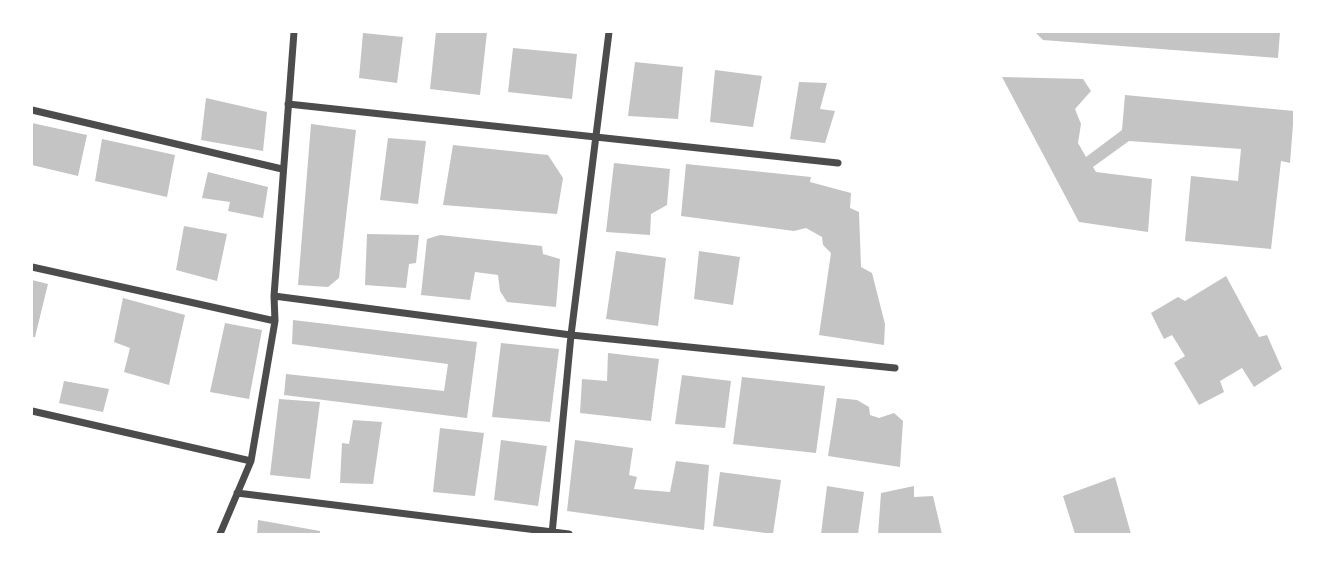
<!DOCTYPE html>
<html>
<head>
<meta charset="utf-8">
<style>
  body { margin:0 }
  #map { position:relative; width:1326px; height:566px; overflow:hidden; background:#fff; font-family:Barlow,sans-serif }
  canvas { display:block }
  .frame { position:absolute; inset:0; border:33px solid #fff; pointer-events:none }
</style>
</head>
<body>
<div id="map">
<canvas width="1326" height="566"></canvas>
<div class="frame"></div>
</div>
<script>
const c = document.querySelector('canvas').getContext('2d');
c.lineJoin = 'round';
function paint(path, color) { c.fillStyle = color; c.fill(path, 'evenodd'); }
function stroke(path, color, width, dash) { c.strokeStyle = color; c.lineWidth = width; c.lineCap = dash ? 'butt' : 'round'; c.setLineDash(dash || []); c.stroke(path); }
paint(new Path2D(`
  M436 32H487L480 95 430 89Z
  M1035 32H1280L1278 58 1043 40Z
  M363 33 403 37 397 83 359 78Z
  M513 48 577 54 572 99 508 92Z
  M635 62 683 67 678 119 628 116Z
  M715 70 762 76 753 127 710 122Z
  M1002 77 1083 79 1091 91 1075 109 1081 124 1078 143 1086 157 1122 130 1125 95 1294 111 1290 163 1281 161 1271 249 1185 241 1191 176 1238 181 1241 149 1129 141 1093 167 1096 172 1152 179 1148 232 1079 222Z
  M799 82 827 83 820 109 835 111 825 143 790 139Z
  M206 98 267 112 263 151 201 140Z
  M32 123 87 135 78 176 32 165Z
  M311 124 356 130 339 278 328 287 298 285Z
  M388 138 426 141 418 204 380 200Z
  M102 139 175 155 167 197 95 181Z
  M453 145 548 155 563 178 557 214 443 205Z
  M614 163 670 169 667 205 651 214 650 235 606 232Z
  M686 164 811 177 810 182 851 193 850 208 859 212 861 267 872 273 885 324 884 345 819 335 831 253 823 245 822 237 806 228 794 231 681 216Z
  M208 172 268 187 263 218 228 211 230 202 202 198Z
  M184 226 227 234 217 281 176 270Z
  M367 234 419 235 416 263 409 264 406 288 365 285Z
  M440 235 542 246 543 254 560 259 556 307 507 302 500 291 498 275 475 272 470 300 421 295 427 239Z
  M616 251 666 258 658 326 606 319Z
  M699 251 740 257 733 305 694 299Z
  M1226 276 1259 337 1267 335 1282 369 1254 387 1242 368 1220 381 1224 392 1199 405 1174 363 1185 356 1172 335 1164 339 1151 313 1178 297 1185 301Z
  M32 280 48 284 35 337H32Z
  M123 298 185 315 169 385 124 372 130 348 114 342Z
  M293 320 477 342 467 418 284 395 286 374 444 391 448 364 292 344Z
  M225 323 262 330 249 399 210 392Z
  M501 343 559 349 550 422 492 417Z
  M608 353 659 359 651 421 580 413 582 379 607 381Z
  M682 375 731 381 725 428 675 424Z
  M742 377 825 386 816 453 733 444Z
  M64 381 109 389 103 412 59 403Z
  M837 398 857 400 869 407 870 415 879 418 894 413 903 421 900 467 828 456Z
  M279 399 320 402 310 479 270 475Z
  M353 420 382 422 373 484 340 483 342 443 349 444Z
  M440 428 484 433 475 496 433 492Z
  M501 440 547 446 538 506 494 500Z
  M575 440 633 448 629 475 637 477 634 489 670 492 676 461 709 465 704 530 567 511Z
  M720 472 781 480 773 534 713 526Z
  M1115 477 1131 534H1075L1063 496Z
  M827 486 864 492 858 534H821Z
  M914 486V497L933 496 942 534H878L881 493Z
  M258 520 320 531V534H257Z`), '#c4c4c4');
stroke(new Path2D(`
  M288 104 838 163
  M32 110 282 169
  M32 267 275 321
  M274 296 571 335 895 368
  M32 411 251 461
  M237 493 569 534
  M220 534 251 461 275 321 274 296 294 32
  M552 534 571 335 609 32`), '#4c4c4c', 7);
</script>
</body>
</html>
